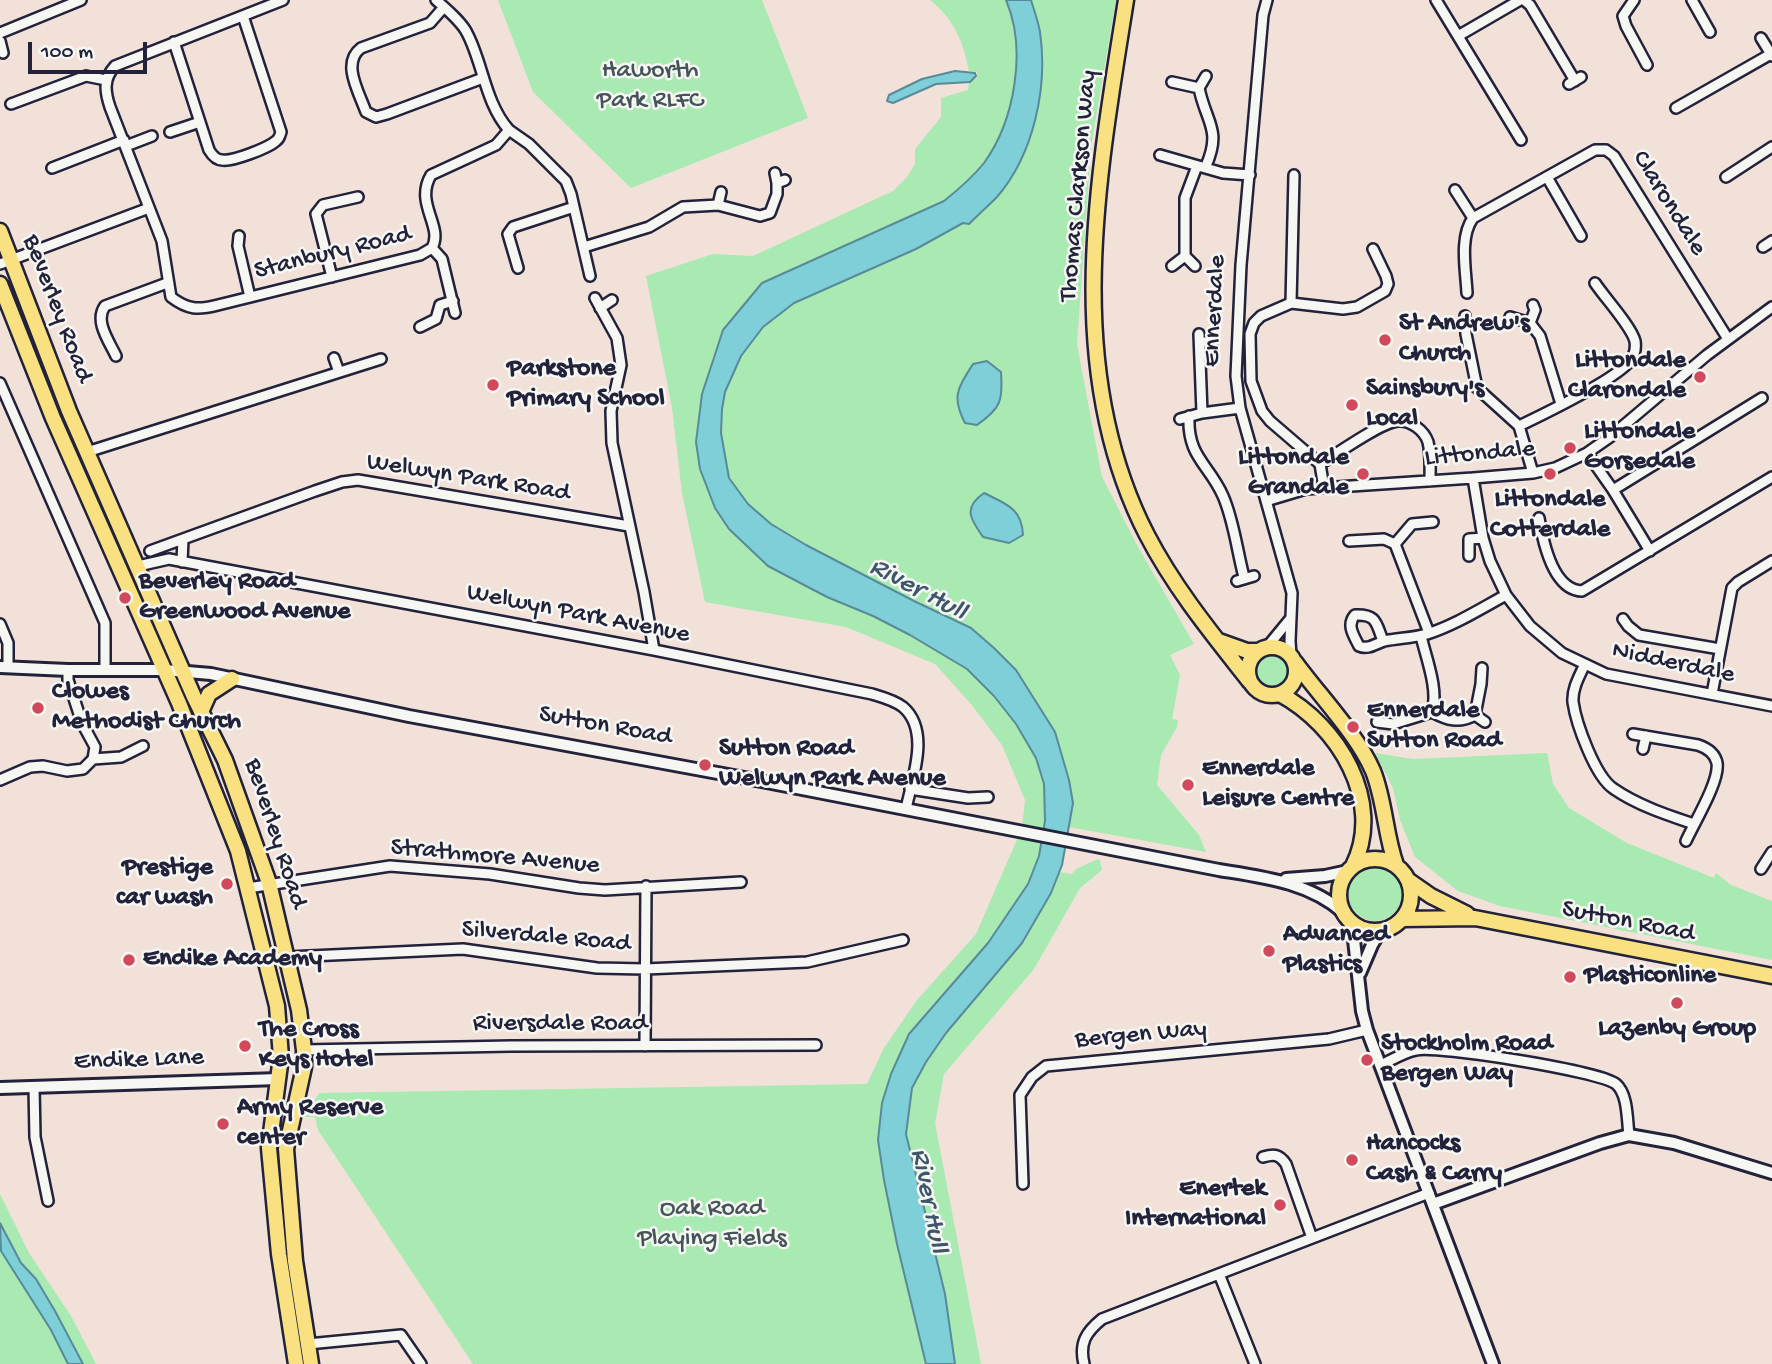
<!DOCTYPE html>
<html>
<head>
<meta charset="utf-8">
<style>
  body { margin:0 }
  #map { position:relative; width:1772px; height:1364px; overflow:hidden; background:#f1e1d8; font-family:"Gochi Hand",sans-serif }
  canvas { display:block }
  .scale { position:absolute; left:28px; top:42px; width:119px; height:32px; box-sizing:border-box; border:4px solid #22223b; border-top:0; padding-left:9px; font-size:21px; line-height:24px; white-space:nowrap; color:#22223b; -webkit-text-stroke:5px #f6f6f2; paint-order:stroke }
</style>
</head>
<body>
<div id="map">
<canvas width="1772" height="1364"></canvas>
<div class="scale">100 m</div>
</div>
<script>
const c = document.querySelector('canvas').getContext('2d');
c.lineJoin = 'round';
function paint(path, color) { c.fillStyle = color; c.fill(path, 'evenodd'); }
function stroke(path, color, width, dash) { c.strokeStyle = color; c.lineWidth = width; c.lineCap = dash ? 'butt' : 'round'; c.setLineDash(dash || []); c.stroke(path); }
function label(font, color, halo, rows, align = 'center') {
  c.font = font + ' "Gochi Hand",sans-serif'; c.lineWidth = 5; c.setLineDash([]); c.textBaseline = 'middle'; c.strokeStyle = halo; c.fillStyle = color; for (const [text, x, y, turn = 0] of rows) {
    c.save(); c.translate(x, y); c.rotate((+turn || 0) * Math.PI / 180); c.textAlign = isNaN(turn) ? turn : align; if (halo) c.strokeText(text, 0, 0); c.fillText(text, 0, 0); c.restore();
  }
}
paint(new Path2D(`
  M498 0H762L808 118 631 188 533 92Z
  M930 0H1006C1027 49 1015 120 984 163 972 178 959 189 944 201L762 284 723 330 712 359 700 469 715 508 729 529 768 566 827 597 873 616 910 635 967 669 994 696 1016 724 1036 758 1044 784 1045 821 1039 856 1028 884 988 943 930 1009 878 1140 897 1244 926 1364H473L318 1130 315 1117H300L320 1093 867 1084 884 1048 917 1000 976 934 1022 828 1025 800 1002 745 971 704 935 664 846 627 705 602 682 493 672 408 646 276 713 254 753 256 893 191 907 177 915 164V149L941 117V98L968 90 969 82 977 78V72L969 71C963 41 954 19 930 0Z
  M1031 0H1116L1091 146 1077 344 1102 477 1138 547 1194 644 1170 655 1180 675 1172 719 1178 720 1177 727 1161 755 1157 785 1199 835 1206 852 1069 827 1073 803 1069 780 1055 732 1016 670 971 628 914 601 806 545 771 524 748 504 729 478 724 460 721 433 722 409 725 392 741 356 763 327 794 303 916 249 963 223 969 224C978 215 989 206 997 197 1032 156 1048 84 1040 32 1038 21 1034 10 1031 0Z
  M1255 672a17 17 0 1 1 34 0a17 17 0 1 1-34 0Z
  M1375 753 1413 759 1547 753 1553 784 1569 808 1627 843 1714 878 1716 873 1731 885 1772 901V960L1500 906 1458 891 1415 857 1400 820 1393 788Z
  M1098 859 1100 860 1102 870 1080 888 1034 969 944 1074 935 1123 981 1364H955L945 1294 906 1134 912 1088 926 1062 946 1033 1022 943 1051 893 1059 872 1072 874 1076 869Z
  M1348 894a27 27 0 1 1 54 0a27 27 0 1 1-54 0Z
  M0 1194 29 1253 71 1316 96 1364H83L55 1311 36 1279 20 1262 0 1223Z
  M0 1249 51 1330 68 1364H0Z`), '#a9e9b2');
const water = new Path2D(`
  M1006 0H1031C1034 10 1038 21 1040 32 1048 87 1034 154 997 197 988 206 978 215 969 224L963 223 916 249 794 303 763 327 741 356 725 392 722 409 721 433 729 478 748 504 771 524 806 545 914 601 971 628 994 648 1016 670 1055 732 1069 780 1073 803 1062 865 1051 893 1022 943 946 1033 926 1062 912 1088 906 1134 945 1294 955 1364H926L897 1244 884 1180 878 1140 882 1103 891 1074 909 1034 988 943 1028 884 1039 856 1045 821 1044 784 1036 758 1016 724 994 696 967 669 910 635 873 616 827 597 768 566 729 529 715 508 700 469 696 442 702 394 723 330 762 283 944 201C959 189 972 178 984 163 1015 120 1027 49 1006 0Z
  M955 71 975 73 976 76 970 82 936 84 893 103 887 101 889 95 922 79Z
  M987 361 1001 372C1003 401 1001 408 977 425L965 423C951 396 958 388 973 364Z
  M984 493C1006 504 1022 508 1023 535L1009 543 983 537C971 520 962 508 984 493Z
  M0 1223 21 1263 36 1279 55 1311 83 1364H68L51 1330 1 1251Z`);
paint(water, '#7ecfd8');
stroke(water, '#598a99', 2);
const minor = new Path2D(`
  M283 0 115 66C103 79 105 92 110 107L162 241 171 297C188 310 198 310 218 305L420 255 432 248C444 226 414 204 431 175L496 145 509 130C485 103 483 63 467 33 461 21 446 9 436 0
  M1267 0 1263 15 1241 265 1236 376 1240 408 1292 593 1290 641 1291 656
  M1436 0 1521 140
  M1524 0 1530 5 1575 81
  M1634 0 1623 16 1626 26 1647 65
  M1692 0 1710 32
  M444 7 430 23 361 48C341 63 359 92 366 112L376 117 387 114 483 78
  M0 33 81 0
  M1458 36 1520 0
  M1761 38 1772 56
  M0 41 3 53
  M174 42 209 150C212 155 216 160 222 160 232 162 268 148 276 141 280 138 279 137 281 132L243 16
  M1172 82 1199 88C1206 123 1222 129 1206 166
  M1569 84 1581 77
  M1199 88 1206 76
  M11 104 86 76 106 80
  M1676 108 1771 54
  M509 130 529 144 566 181 571 194 590 276
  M170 132 200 122
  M126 146 152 136
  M1160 155 1223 173 1250 175
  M52 168 124 140
  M775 173 777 183 785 180
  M1547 177 1581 236
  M1726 177 1772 147
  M1455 190 1473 218
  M718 205 721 192
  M239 236 238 246 250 297
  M584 247 649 227 683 207 718 205 760 216 770 213 777 194V183
  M1763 247 1772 241
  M432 248 442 259 455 313
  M1185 256V198L1197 166
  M0 264 149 208
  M1172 266 1185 256 1195 266
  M518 268 508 234 513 227 574 207
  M332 277 316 214 323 205 358 197
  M1467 293C1466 271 1459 237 1473 218L1595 150H1606L1614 156 1728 339
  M595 298 617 338 621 365 611 411 612 443 644 592 654 650
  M1291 303 1294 175
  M600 308 612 300
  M1465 316 1466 334 1477 388 1519 426 1533 473
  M1510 317 1530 323 1540 336 1561 404
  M1530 323 1535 310 1533 305
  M420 327 436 319 440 305 453 301
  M1199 334 1202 413
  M1200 342H1212
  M116 356C109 341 94 321 105 306L167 283
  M334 358 339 372
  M0 383 105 623V670
  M1189 416C1187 457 1209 464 1223 496 1234 521 1237 551 1244 577
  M1180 419 1202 413 1240 408
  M1519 426C1544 414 1615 380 1630 361 1635 355 1636 348 1635 341 1631 326 1605 298 1595 283
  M87 452 381 359
  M1587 453 1613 490 1650 551
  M1320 464C1337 454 1381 422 1398 421 1410 420 1424 430 1428 442 1431 454 1430 468 1430 481
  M1473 478 1483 538 1490 561 1506 595 1530 626 1562 653 1606 674 1772 706
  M1324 488 1320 464 1270 421 1262 411 1251 381 1250 334 1254 323 1261 316 1291 303 1343 309 1357 307 1385 291 1388 284 1386 276 1373 249
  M1613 490 1762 398
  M1266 501 1306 489 1473 478 1533 473 1555 468 1587 453 1610 437 1707 355 1772 307
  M1539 518C1543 542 1553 590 1582 591L1772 477
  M1349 541 1384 539 1395 544 1429 633
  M1395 544 1412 524 1433 522
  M150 551 183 539
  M1469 556V539L1483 538
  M182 562 183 539 315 491 342 482 358 480 629 526
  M138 566 169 559 654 650 872 694C882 697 894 700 903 707 931 731 912 779 906 809
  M1237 581 1254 576
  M1623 619 1628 626 1639 635 1720 649
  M0 624 8 643V667
  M1421 636C1426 658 1439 690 1432 712
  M1383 641C1376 623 1377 614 1355 615 1346 625 1354 636 1359 646 1368 650 1375 644 1384 641 1399 638 1413 638 1427 634 1455 625 1480 609 1506 595
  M1267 647 1290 619
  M1584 666C1579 677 1572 689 1573 702 1576 723 1595 777 1614 789 1637 805 1667 815 1694 824
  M1482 668 1481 684 1475 715 1485 722
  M1712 694 1732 588 1738 582 1772 561
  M1377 722 1393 724 1432 712C1447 720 1459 724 1475 715
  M1633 734 1698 745C1707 748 1715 753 1717 763 1720 781 1694 823 1686 841
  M1643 749 1646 736
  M93 759 121 757 143 746
  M0 780 30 767 43 766 67 771 83 769 93 759 95 747 82 723 68 680V670
  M910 789 968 798 988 797
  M1761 869 1772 852
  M248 888 390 866 490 874 579 888 605 890 741 882
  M266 958 463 949 597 968 645 969 807 962 903 940
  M645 1046 646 886
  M304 1050 511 1046 816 1045
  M1381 1065C1392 1060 1404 1052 1416 1050 1437 1045 1599 1071 1616 1084 1628 1094 1627 1120 1629 1135
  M34 1087 35 1137 48 1201
  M1263 1157C1274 1154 1279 1154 1286 1164L1312 1238
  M1023 1184 1020 1095 1032 1077 1046 1066 1329 1039 1367 1030
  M1219 1274 1255 1364
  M308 1344 401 1335 421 1364
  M1084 1364C1079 1343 1086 1332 1102 1319L1429 1193`);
const tertiary = new Path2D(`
  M0 667 68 670H164L211 674 409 716 761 781 1219 870C1263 877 1309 882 1344 913
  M1286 879 1325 876 1348 871
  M1352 922 1362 1011 1367 1030 1493 1364
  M1360 973 1372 945 1381 930
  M0 1088 279 1079
  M1433 1204 1600 1143 1629 1135 1674 1143 1772 1173`);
const primary = new Path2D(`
  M0 231 69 411 194 697 225 760 269 883 299 1010 304 1050V1067L286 1149 295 1261 311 1364
  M0 284 53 418 179 703 238 851 277 1006 281 1057 269 1148 279 1254 296 1364
  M201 712 209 694 232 679`);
const trunk = new Path2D(`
  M1126 0C1098 177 1061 368 1147 535 1175 589 1213 635 1250 682
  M1219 641 1247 651H1258
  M1248 671a24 24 0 1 1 48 0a24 24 0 1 1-48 0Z
  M1295 662C1319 695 1357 734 1373 771 1385 801 1385 834 1396 865
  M1280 694C1338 725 1385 802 1353 866
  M1339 895a36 36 0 1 1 72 0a36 36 0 1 1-72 0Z
  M1408 880 1431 896 1467 914
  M1402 919 1475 918 1772 976`);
stroke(minor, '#22223b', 14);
stroke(tertiary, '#22223b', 16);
stroke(primary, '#22223b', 19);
stroke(trunk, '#22223b', 19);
stroke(minor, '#f6f6f2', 9);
stroke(tertiary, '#f6f6f2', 10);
stroke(primary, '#f9e181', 14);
stroke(trunk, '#f9e181', 14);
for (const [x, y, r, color] of [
  [1385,340,7,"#d1495b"],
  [1700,377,7,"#d1495b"],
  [493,385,7,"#d1495b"],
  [1352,405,7,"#d1495b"],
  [1570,448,7,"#d1495b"],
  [1363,474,7,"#d1495b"],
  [1550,474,7,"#d1495b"],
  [125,598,7,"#d1495b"],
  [38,708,7,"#d1495b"],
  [1353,727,7,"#d1495b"],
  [705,765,7,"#d1495b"],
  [1188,785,7,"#d1495b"],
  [227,884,7,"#d1495b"],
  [1269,951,7,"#d1495b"],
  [129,960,7,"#d1495b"],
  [1570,977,7,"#d1495b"],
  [1677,1003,7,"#d1495b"],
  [245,1046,7,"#d1495b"],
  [1367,1060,7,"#d1495b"],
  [223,1124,7,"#d1495b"],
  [1352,1160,7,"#d1495b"],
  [1280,1205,7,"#d1495b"]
]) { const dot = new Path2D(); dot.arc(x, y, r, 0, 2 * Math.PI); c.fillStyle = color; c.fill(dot); stroke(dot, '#f6f6f2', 2.5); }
label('26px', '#445459', '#f6f6f2', [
  ["Haworth",650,72],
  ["Park RLFC",650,102],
  ["Oak Road",712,1210],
  ["Playing Fields",712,1240]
]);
label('26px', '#22223b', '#f6f6f2', [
  ["Thomas Clarkson Way",1080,186,-85],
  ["Clarondale",1668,204,58],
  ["Stanbury Road",333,254,-14],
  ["Beverley Road",56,309,69],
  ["Ennerdale",1216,311,-87],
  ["Littondale",1480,455,-5],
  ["Welwyn Park Road",468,479,9],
  ["Welwyn Park Avenue",578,615,11],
  ["Nidderdale",1673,664,12],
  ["Sutton Road",605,727,10],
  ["Beverley Road",274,834,72],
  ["Strathmore Avenue",495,858,5],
  ["Sutton Road",1628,923,11],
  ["Silverdale Road",546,938,5],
  ["Riversdale Road",560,1025],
  ["Bergen Way",1141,1036,-5],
  ["Endike Lane",139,1061,-2]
]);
label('bold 26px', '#22223b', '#f6f6f2', [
  ["St Andrew's",1399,325],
  ["Church",1399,355],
  ["Littondale",1686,362,"right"],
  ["Clarondale",1686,392,"right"],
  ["Parkstone",507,370],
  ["Primary School",507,400],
  ["Sainsbury's",1366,390],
  ["Local",1366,420],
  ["Littondale",1584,433],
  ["Gorsedale",1584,463],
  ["Littondale",1349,459,"right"],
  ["Grandale",1349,489,"right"],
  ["Littondale",1550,501,"center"],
  ["Cotterdale",1550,531,"center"],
  ["Beverley Road",139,583],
  ["Greenwood Avenue",139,613],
  ["Clowes",52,693],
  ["Methodist Church",52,723],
  ["Ennerdale",1367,712],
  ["Sutton Road",1367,742],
  ["Sutton Road",719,750],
  ["Welwyn Park Avenue",719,780],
  ["Ennerdale",1202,770],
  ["Leisure Centre",1202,800],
  ["Prestige",213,869,"right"],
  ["car wash",213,899,"right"],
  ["Advanced",1283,936],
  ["Plastics",1283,966],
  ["Endike Academy",143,960],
  ["Plasticonline",1584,977],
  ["Lazenby Group",1677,1030,"center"],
  ["The Cross",259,1031],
  ["Keys Hotel",259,1061],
  ["Stockholm Road",1381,1045],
  ["Bergen Way",1381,1075],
  ["Army Reserve",237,1109],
  ["center",237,1139],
  ["Hancocks",1366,1145],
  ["Cash & Carry",1366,1175],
  ["Enertek",1266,1190,"right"],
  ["International",1266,1220,"right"]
], 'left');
label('italic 28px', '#3e566a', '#f6f6f2', [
  ["River Hull",917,591,28],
  ["River Hull",927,1201,79]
]);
</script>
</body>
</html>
